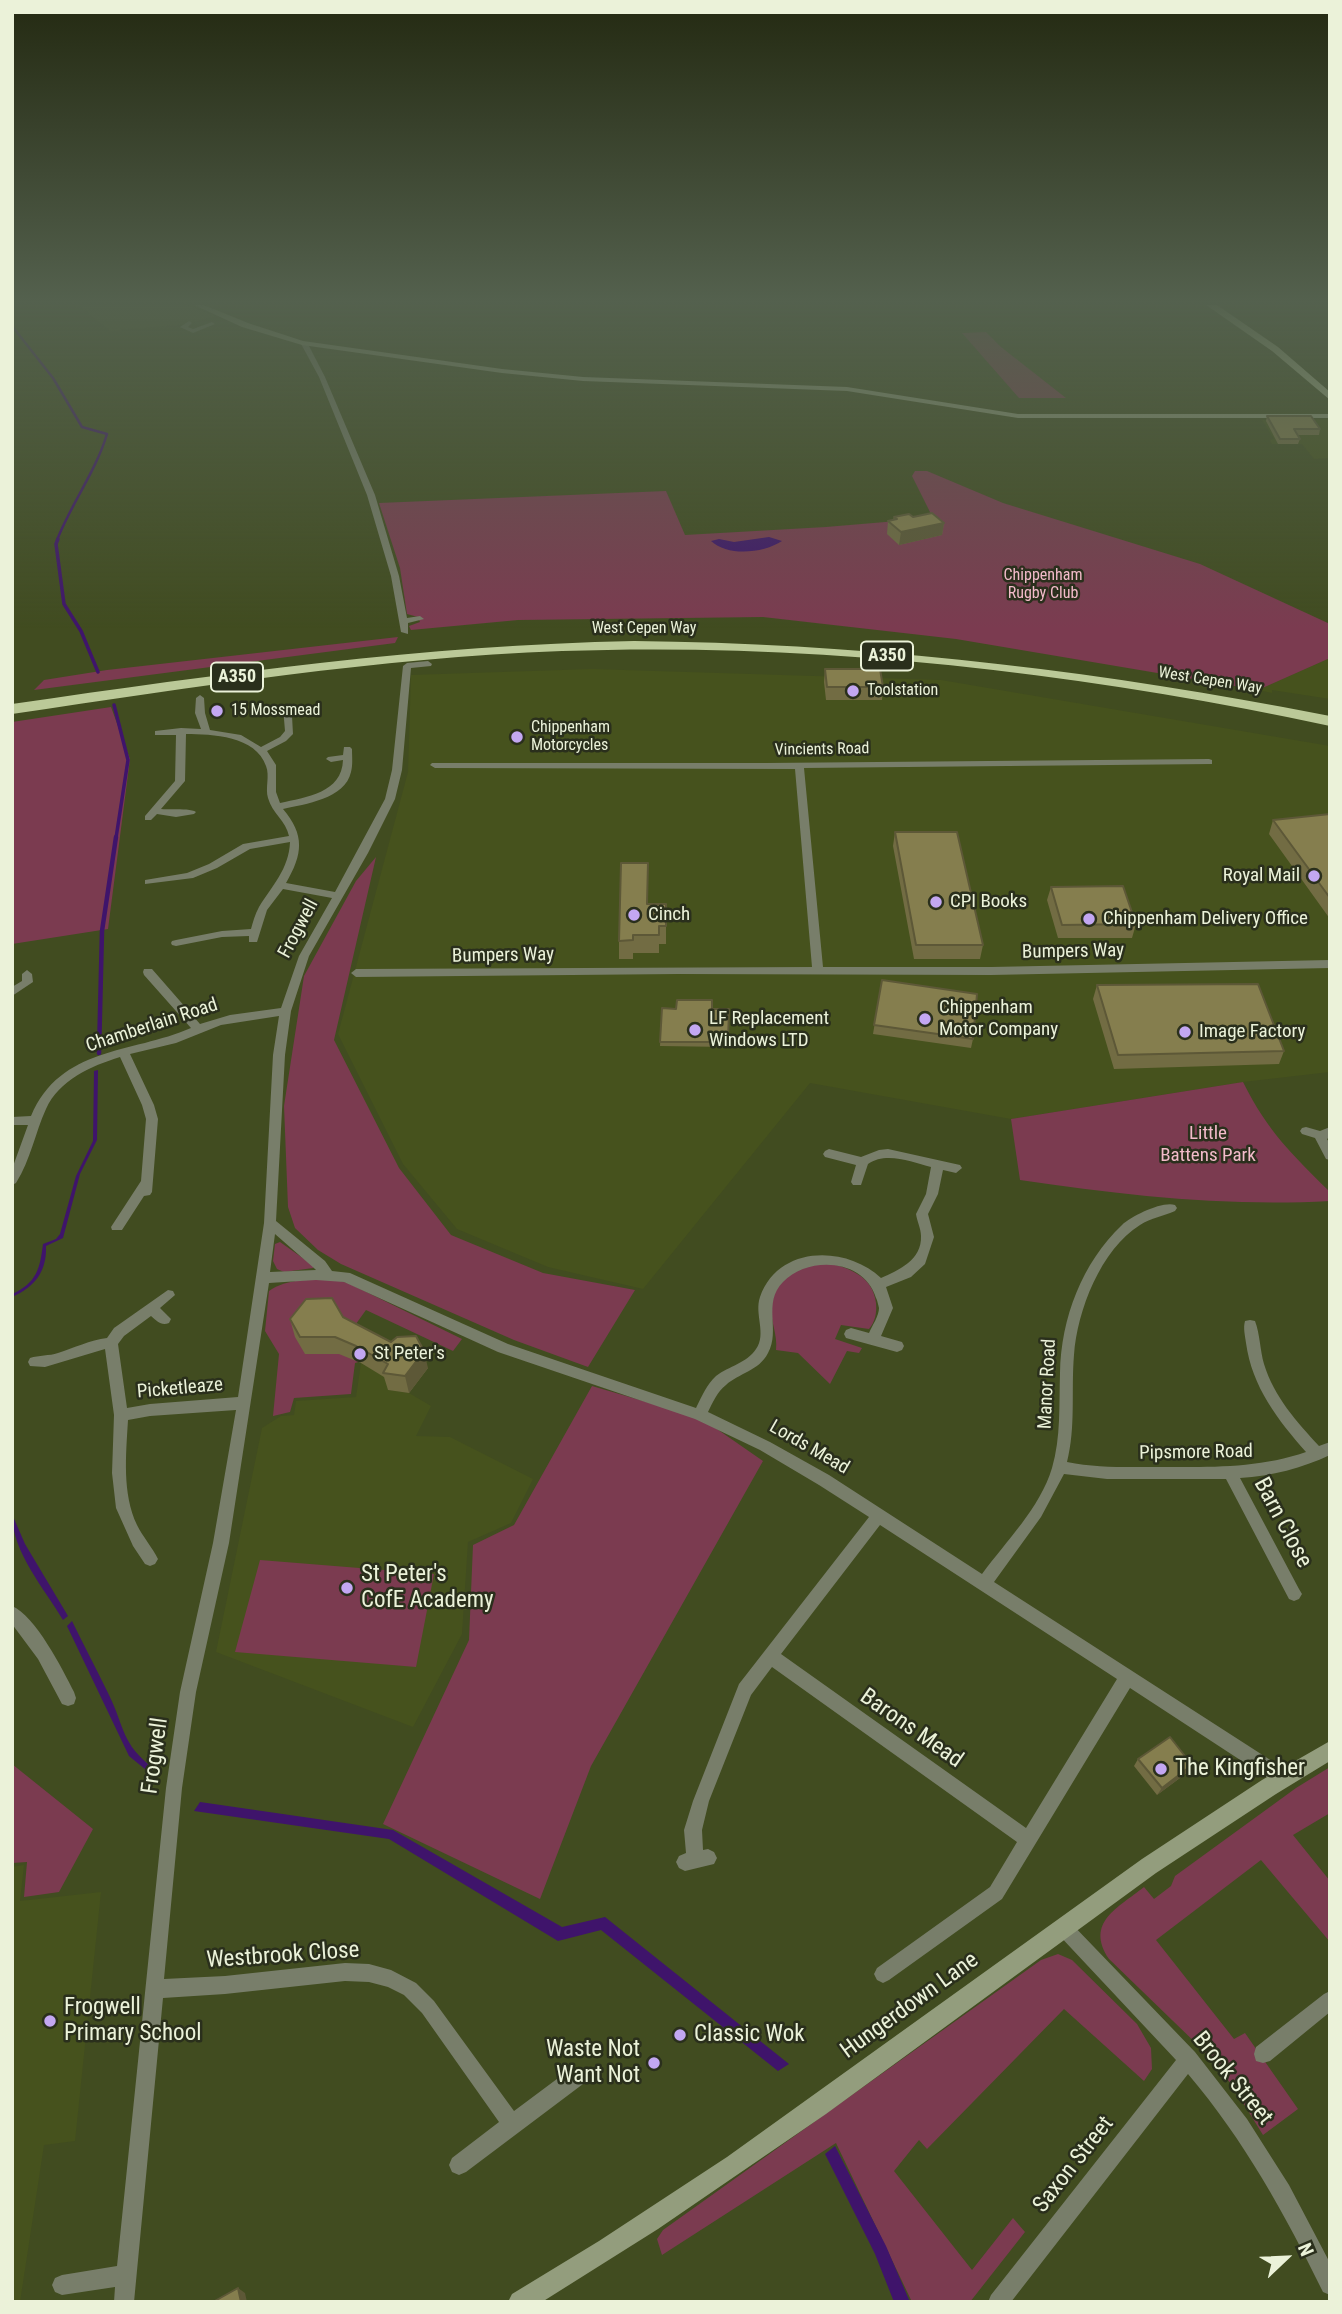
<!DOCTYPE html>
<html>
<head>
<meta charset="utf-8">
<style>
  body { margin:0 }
  #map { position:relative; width:1342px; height:2314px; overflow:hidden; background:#414c20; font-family:"Roboto Condensed",sans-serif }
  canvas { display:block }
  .frame { position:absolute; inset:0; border:14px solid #ebf2d9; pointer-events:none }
  .north { position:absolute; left:1251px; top:2223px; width:70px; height:70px; -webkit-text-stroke:5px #2a2f1c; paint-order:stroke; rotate:67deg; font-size:19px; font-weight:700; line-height:28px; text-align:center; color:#ebf2d9 }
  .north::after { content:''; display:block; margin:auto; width:24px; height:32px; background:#ebf2d9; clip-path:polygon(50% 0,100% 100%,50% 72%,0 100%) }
</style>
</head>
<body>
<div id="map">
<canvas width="1342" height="2314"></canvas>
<div class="frame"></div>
<div class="north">N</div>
</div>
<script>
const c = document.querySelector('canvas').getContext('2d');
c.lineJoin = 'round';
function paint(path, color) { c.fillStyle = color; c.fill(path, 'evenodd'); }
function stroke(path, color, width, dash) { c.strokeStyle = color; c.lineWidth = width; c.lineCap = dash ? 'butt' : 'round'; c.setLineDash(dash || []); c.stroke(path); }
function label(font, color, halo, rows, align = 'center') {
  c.font = font + ' "Roboto Condensed",sans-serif'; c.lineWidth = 5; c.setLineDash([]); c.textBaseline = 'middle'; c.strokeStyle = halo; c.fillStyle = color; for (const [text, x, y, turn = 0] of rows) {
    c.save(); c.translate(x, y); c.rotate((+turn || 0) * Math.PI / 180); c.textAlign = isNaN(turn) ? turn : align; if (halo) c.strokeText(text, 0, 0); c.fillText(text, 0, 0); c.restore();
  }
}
paint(new Path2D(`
  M78 305H187L216 316 189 324 110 331Z
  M1330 419V458L1314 459 1302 444H1272L1270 440 1274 439 1262 420Z
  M1330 658V699L1272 690V693L1258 690Z
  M592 669 941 680 1330 746V1072L1243 1082 1011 1119 810 1083 643 1289 548 1267 457 1229 403 1164 338 1034 408 772 411 675Z
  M361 1363 392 1381 388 1390 409 1393 431 1406 416 1436 450 1437 533 1479 511 1523 468 1542 462 1634 413 1727 216 1652 262 1428 281 1416 294 1415 296 1401 356 1397Z
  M24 1865 20 1901 101 1892 75 2141 44 2145 20 2302H12V1867Z`), '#46521d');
paint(new Path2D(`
  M986 332 1001 347 1066 398H1019L962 333Z
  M915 471H927L1003 503 1200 564 1330 624V658L1258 690 956 639 763 617 518 620 411 630 409 626 420 622 418 617 407 614 400 568 379 503 666 491 685 535 826 527 933 518 912 476Z
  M398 637 395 643 34 690 44 680 107 670Z
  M111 707 130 759 108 929 12 944V722Z
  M376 857 334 1040 399 1168 451 1235 543 1273 635 1290 588 1367 514 1340 341 1264 318 1250 295 1228 288 1207 284 1106 304 976 356 881Z
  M1243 1082C1268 1132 1291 1153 1330 1192V1201C1225 1207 1123 1195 1020 1180L1011 1119Z
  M280 1242 314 1266 313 1268 284 1272 277 1269 273 1261 275 1244Z
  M823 1262C847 1267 873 1275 876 1303 877 1313 875 1322 869 1329L841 1325 835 1339 862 1348 859 1353 847 1351 830 1384 798 1353 776 1350C778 1335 770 1320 771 1305 773 1278 800 1266 823 1262Z
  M333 1279 348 1283 462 1339 453 1351 366 1310 353 1328 389 1353 355 1363 351 1394 294 1398 290 1412 273 1416 279 1354 265 1331 269 1291C287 1278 312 1280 333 1279Z
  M592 1386 701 1418 763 1461 591 1766 540 1899 383 1824 469 1640 473 1545 514 1525Z
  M260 1560 434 1574 416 1667 235 1652Z
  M12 1764 93 1829 59 1892 24 1897 27 1862 12 1863Z
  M1330 1767V1813L1293 1835 1330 1881V1942L1261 1860 1156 1940 1234 2039 1245 2033 1298 2109 1263 2135 1232 2085 1204 2051 1109 1959C1085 1922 1118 1908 1144 1887L1154 1899 1171 1886 1175 1876 1296 1788Z
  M1058 1954 1072 1960 1137 2024 1151 2048 1152 2069 1144 2081 1064 2009 927 2149 919 2140 894 2171 972 2270 1013 2218 1025 2232 970 2302H912L836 2143 662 2255 657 2239 663 2230 1041 1960Z`), '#7b3b50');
paint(new Path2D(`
  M769 537 782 541C764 553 728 557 711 541L719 539 734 542Z
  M98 1070 97 1140 80 1174 63 1238 46 1246C47 1271 35 1287 12 1297V1294C37 1283 40 1268 43 1244L56 1239 60 1234 76 1176 93 1141 94 1071Z
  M12 1514 25 1544 68 1616 63 1620C44 1588 12 1552 12 1514Z
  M72 1621C84 1646 97 1670 109 1695 125 1728 121 1743 153 1768L151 1774 129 1756 67 1626Z
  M200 1802 393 1830 562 1927 605 1917 789 2064 778 2071 601 1930 558 1941 389 1839 194 1811Z
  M835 2146 886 2246 910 2302H894L875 2254 825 2154Z`), '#3f146b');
stroke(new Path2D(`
  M12 326 53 378 82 427 107 434C96 471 71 504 57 540`), '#3f146b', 2.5);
stroke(new Path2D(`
  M58 539 56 544 64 604 81 631 98 672
  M114 705 128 760 116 838`), '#3f146b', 3.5);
stroke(new Path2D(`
  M99 1053 102 931 116 837`), '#3f146b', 4.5);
paint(new Path2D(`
  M189 321 192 323 188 327 193 329 212 322 215 324 193 333 180 327Z
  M300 342H304L309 346 325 377 375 495 399 576 407 618 420 616 424 619 408 623V634L401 632 391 576 367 495 319 377Z
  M428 661 432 664 431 666 411 668 402 770 395 799 368 853 309 956 291 1011 285 1055 276 1221 325 1261 332 1271 350 1273 508 1344 696 1408C702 1396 707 1384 716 1376 729 1366 747 1363 756 1349 767 1334 754 1314 760 1297 778 1245 846 1245 881 1278 899 1270 922 1260 921 1236 921 1229 917 1221 916 1214L926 1194 931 1167C912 1162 886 1151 868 1164L861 1185H853L851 1182 856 1165 825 1157 823 1154 825 1151 829 1149 861 1157 879 1150 888 1149 960 1165 962 1168 956 1173 943 1170 938 1194 928 1214 934 1237 925 1264 911 1277 886 1287 893 1308 881 1336 902 1342 904 1346 902 1350 897 1352 846 1338 844 1334 846 1330 851 1328 869 1333C872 1326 879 1316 879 1308 879 1308 877 1299 876 1298 865 1259 809 1255 783 1282 762 1303 781 1330 768 1353 759 1371 739 1373 726 1385 717 1392 713 1402 708 1412L770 1442 829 1475 982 1574C1006 1541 1040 1508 1052 1468 1061 1438 1059 1404 1060 1373 1061 1318 1082 1263 1122 1225 1132 1216 1162 1201 1175 1205L1177 1208 1175 1211C1164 1216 1151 1218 1140 1225 1101 1249 1077 1311 1074 1355 1071 1391 1076 1427 1067 1462 1096 1468 1126 1467 1155 1467 1206 1467 1257 1469 1306 1452 1278 1420 1252 1387 1246 1343 1245 1335 1243 1328 1245 1321L1250 1320 1255 1321C1260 1334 1260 1350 1264 1364 1274 1397 1297 1422 1319 1446L1330 1442V1455C1302 1468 1272 1476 1240 1478L1299 1589 1302 1594 1299 1599 1294 1601 1289 1599 1226 1479H1107L1064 1474 1041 1517 994 1582 1289 1772 1291 1778 1289 1784 1283 1786 1277 1784 1130 1688 1002 1899 889 1980 883 1983 877 1980 874 1974 877 1968 990 1887 1017 1842 772 1667 751 1695 709 1801 702 1830 703 1850 708 1849 714 1852 717 1858 714 1864 685 1871 679 1868 676 1862 679 1856 686 1853 684 1830 693 1801 739 1684 869 1517 819 1485 760 1450 695 1419 498 1352 344 1282 316 1280 269 1283 229 1543 196 1692 182 1788 164 1979 225 1976 345 1963 369 1964 391 1970 416 1983 434 2001 514 2111 569 2070 576 2068 583 2070 585 2077 583 2084 466 2172 459 2175 452 2172 449 2165 452 2158 499 2122 422 2013 404 1995 388 1987 369 1982 345 1981 225 1994 163 1998 134 2302H114L115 2287 62 2295 55 2292 52 2285 55 2278 62 2275 117 2266 166 1788 180 1692 213 1543 236 1410 150 1416 128 1420C126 1455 122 1493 137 1525 143 1537 152 1547 158 1559L155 1564 150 1566 145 1564 133 1546 116 1508 112 1473 114 1415 105 1349 45 1367 30 1366 28 1362 30 1358C39 1355 49 1356 58 1353 74 1348 90 1340 107 1338L114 1328 168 1290 173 1291 175 1295 160 1308 171 1319 169 1323C161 1326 157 1321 151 1316L124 1336 118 1344 127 1408 150 1404 238 1397 264 1223 273 1055 279 1016 221 1025 176 1043 130 1054 154 1105 158 1119 152 1192 150 1195 144 1196 122 1230H112L111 1227 141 1181 146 1119 142 1105 120 1057C91 1066 59 1080 46 1109 35 1133 31 1159 16 1183L12 1185V1169L28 1125H12V1117L31 1116C61 1046 131 1054 191 1028L144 975 143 972 144 969H152L200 1024 230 1015 281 1008 299 956 332 898 283 889 267 910 257 942H249V936L222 937 176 946 172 945 171 943 172 941 176 940 222 931 251 929C253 922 255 914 259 907 272 886 289 869 290 842L250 849 217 868 193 878 145 884V880L187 873 209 864 243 844 289 836C286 821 272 813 268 798 265 788 270 776 266 766 256 736 212 734 186 734L185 781 161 809C171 810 190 808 196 812L194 814 176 817 157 814 151 820H145V816L175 781 176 735H155V731L181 728 201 729 195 713 196 698 200 695 204 698 205 713 210 730 241 735 261 747 280 737 285 731 283 707H289L291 711 308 709V713L292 716 293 734 286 741 267 751 276 765V792L280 803C306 797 342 793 343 760L331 762 326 759 328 757 343 755 344 747H350L352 749C352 757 353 765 351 772 345 799 305 804 283 809 305 835 303 854 286 883L335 892 385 799 392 770 403 666 407 663ZM275 1234 315 1269 316 1270 270 1272ZM880 1525 1117 1679 1026 1828 781 1654Z
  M1209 759 1212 760V764L804 768 823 967H991L1330 960V968L991 975 679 974 356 977 351 973 356 969 812 967 795 769 435 768 430 765 432 763H766Z
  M27 970 32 974 33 982 12 996V987L22 981V974Z
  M1306 1127 1320 1131 1330 1127V1137L1327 1139 1330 1144V1160L1326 1159 1315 1138 1302 1134 1300 1131 1302 1128Z
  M12 1606C35 1615 63 1670 74 1692L76 1698 74 1704 68 1706 62 1704 38 1659 12 1624Z
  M1063 1918 1069 1921 1195 2052 1247 2119 1289 2185 1330 2263V2295L1323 2292C1285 2214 1244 2140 1188 2074L1011 2302H988L991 2295 1176 2060 1057 1933 1054 1927 1057 1921Z
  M1330 1991V2012L1270 2061 1263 2063 1256 2061 1254 2054 1256 2047 1324 1994Z`), '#787e6a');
paint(new Path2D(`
  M194 305H204L248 323 303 341 502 369 583 377 847 387 1018 414H1330V418H1018L847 391 583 381 502 373 302 345 242 327Z
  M1330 1741V1761L1276 1794 1156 1873 826 2114 658 2229 542 2302H508L512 2294 599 2241 727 2157 1142 1859 1262 1780Z`), '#939d7d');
paint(new Path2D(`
  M1206 305H1217L1278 347 1330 392V400L1272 351Z`), '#a8b48b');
paint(new Path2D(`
  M634 641C852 643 1068 667 1283 707L1330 716V726C1079 672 818 642 562 651 377 658 195 687 12 714V704C219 674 425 645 634 641Z`), '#bbc998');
paint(new Path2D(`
  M1267 416 1320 429 1319 435H1297L1300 439 1298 444H1278L1266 421Z
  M894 517H913L944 523 942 535 899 545 887 534 888 521 893 520Z
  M825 669 883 687 882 700H826L824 682Z
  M1330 814V919L1269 834 1273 820Z
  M895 832 983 945 980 959H914L893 846Z
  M1051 887 1136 924 1132 938H1058L1047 900Z
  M648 904H666V944H659V953H633V959H619V941Z
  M882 980 973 1039 971 1048 873 1034Z
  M1097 985 1284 1051 1279 1064 1114 1069 1093 999Z
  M662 1008 729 1009 728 1047 660 1046Z
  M343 1317 428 1368 409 1393 388 1390 384 1377 361 1363 339 1354H305L295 1337 290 1319Z
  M1138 1759 1192 1765 1188 1772 1157 1795 1134 1766Z`), '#726c43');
paint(new Path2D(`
  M944 523 942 535 899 545 901 532Z
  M424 1351 428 1368 409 1393 405 1376Z
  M1192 1765 1188 1772 1157 1795 1162 1788Z
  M238 2288 245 2293 247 2302H241Z`), '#5d5837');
const building = new Path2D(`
  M1267 416H1311L1320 429H1294L1300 439H1280Z
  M932 513 944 523 901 532 888 521 897 519 894 517 909 514 913 517Z
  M825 669H880L883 687H827Z
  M1330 814V898L1273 820Z
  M895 832H957L983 945H916Z
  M621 863H648L647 904H666V926H659V935H633V940L619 941Z
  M1123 886 1136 924 1062 925 1051 887Z
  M882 980 977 994 973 1039 874 1025Z
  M1258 984 1284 1051 1118 1055 1097 985Z
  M677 1000H712V1009H729L728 1042H660L662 1008 676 1009Z
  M332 1298 343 1317 391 1342 397 1337 416 1336 424 1351 405 1376 383 1373 388 1364 356 1346 335 1337H300L290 1319 306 1299Z
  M1170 1737 1192 1765 1162 1788 1138 1759Z
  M238 2288 241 2302H213Z`);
paint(building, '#857e4e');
stroke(building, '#5d5837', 2);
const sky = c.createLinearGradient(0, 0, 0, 629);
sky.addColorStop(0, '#242a12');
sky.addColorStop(0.48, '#54614e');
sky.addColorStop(1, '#54614e00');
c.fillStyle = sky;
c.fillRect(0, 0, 1342, 629);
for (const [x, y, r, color] of [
  [853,691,7,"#c3a7f2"],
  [217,711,7,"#c3a7f2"],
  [517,737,7,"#c3a7f2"],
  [1314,876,7,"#c3a7f2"],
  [936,902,7,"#c3a7f2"],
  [634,915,7,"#c3a7f2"],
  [1089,919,7,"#c3a7f2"],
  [925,1019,7,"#c3a7f2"],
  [695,1030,7,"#c3a7f2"],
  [1185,1032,7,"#c3a7f2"],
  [360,1354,7,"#c3a7f2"],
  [347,1588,7,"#c3a7f2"],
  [1161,1769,7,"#c3a7f2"],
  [50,2021,7,"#c3a7f2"],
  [680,2035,7,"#c3a7f2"],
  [654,2063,7,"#c3a7f2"]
]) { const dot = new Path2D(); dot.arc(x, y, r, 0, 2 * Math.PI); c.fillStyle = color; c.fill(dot); stroke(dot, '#2a2f1c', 2.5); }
label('16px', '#f3bbca', '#2a2f1c', [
  ["Chippenham",1043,576],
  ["Rugby Club",1043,594]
]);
label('16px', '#ebf2d9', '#2a2f1c', [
  ["West Cepen Way",644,629],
  ["West Cepen Way",1210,681,9],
  ["Vincients Road",822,750,-1]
]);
label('16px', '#ebf2d9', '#2a2f1c', [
  ["Toolstation",867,691],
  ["15 Mossmead",231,711],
  ["Chippenham",531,728],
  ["Motorcycles",531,746]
], 'left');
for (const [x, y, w] of [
  [887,656,52],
  [237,677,52]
]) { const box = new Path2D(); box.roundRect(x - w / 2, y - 14.5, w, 29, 5); c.fillStyle = '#2a2f1c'; c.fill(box); stroke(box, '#ebf2d9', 2); }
label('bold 18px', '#ebf2d9', null, [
  ["A350",887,656],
  ["A350",237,677]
]);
label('19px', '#ebf2d9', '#2a2f1c', [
  ["Royal Mail",1300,876,"right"],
  ["CPI Books",950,902],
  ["Cinch",648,915],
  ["Chippenham Delivery Office",1103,919],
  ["Chippenham",939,1008],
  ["Motor Company",939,1030],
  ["LF Replacement",709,1019],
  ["Windows LTD",709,1041],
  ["Image Factory",1199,1032],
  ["St Peter's",374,1354]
], 'left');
label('19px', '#ebf2d9', '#2a2f1c', [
  ["Frogwell",299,929,-62],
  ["Bumpers Way",1073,952,-1],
  ["Bumpers Way",503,956,-1],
  ["Chamberlain Road",152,1026,-18],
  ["Manor Road",1048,1384,-87],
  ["Picketleaze",180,1389,-5],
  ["Lords Mead",809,1448,30],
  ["Pipsmore Road",1196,1453,-1]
]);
label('19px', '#f3bbca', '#2a2f1c', [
  ["Little",1208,1134],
  ["Battens Park",1208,1156]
]);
label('23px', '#ebf2d9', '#2a2f1c', [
  ["Barn Close",1282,1523,62],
  ["Barons Mead",911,1729,35],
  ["Frogwell",156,1756,-82],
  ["Westbrook Close",283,1956,-4],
  ["Hungerdown Lane",910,2006,-36],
  ["Brook Street",1232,2079,51],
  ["Saxon Street",1074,2165,-52]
]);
label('23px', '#ebf2d9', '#2a2f1c', [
  ["St Peter's",361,1575],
  ["CofE Academy",361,1601],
  ["The Kingfisher",1175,1769],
  ["Frogwell",64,2008],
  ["Primary School",64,2034],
  ["Classic Wok",694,2035],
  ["Waste Not",640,2050,"right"],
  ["Want Not",640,2076,"right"]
], 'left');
</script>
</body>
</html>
